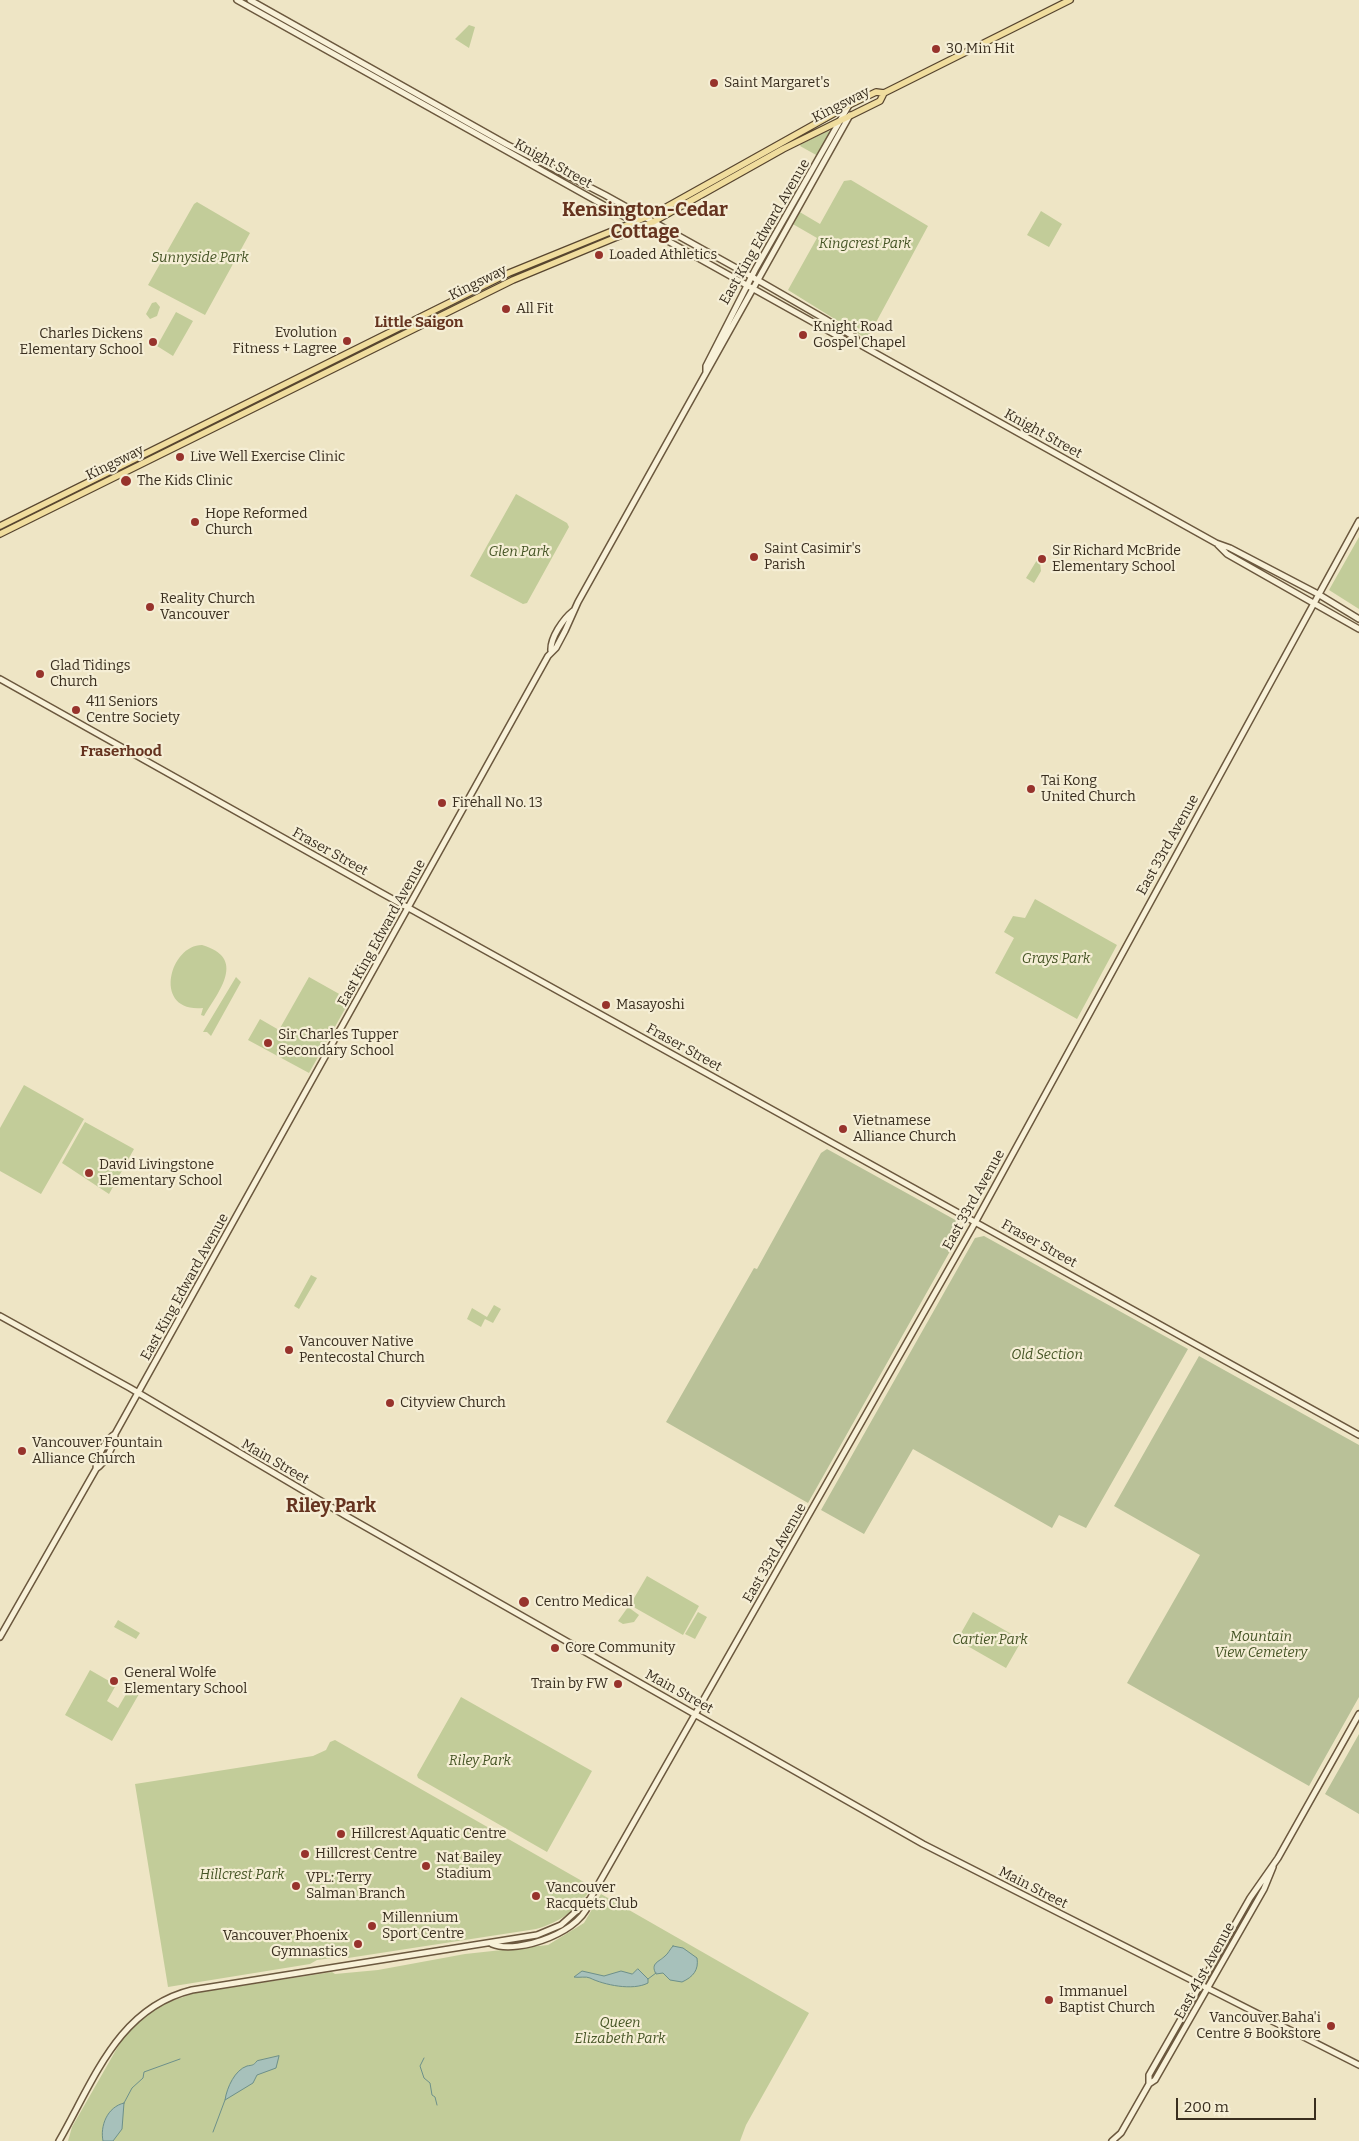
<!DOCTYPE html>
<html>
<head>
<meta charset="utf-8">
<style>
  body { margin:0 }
  #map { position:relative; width:1359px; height:2141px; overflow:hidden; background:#eee5c5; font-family:Bitter,serif }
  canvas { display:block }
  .scale { position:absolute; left:1176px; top:2098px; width:140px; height:22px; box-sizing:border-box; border:2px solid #392e1f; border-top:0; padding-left:6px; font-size:15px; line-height:18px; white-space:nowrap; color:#392e1f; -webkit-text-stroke:4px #f5eed5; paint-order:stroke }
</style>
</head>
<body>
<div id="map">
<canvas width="1359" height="2141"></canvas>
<div class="scale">200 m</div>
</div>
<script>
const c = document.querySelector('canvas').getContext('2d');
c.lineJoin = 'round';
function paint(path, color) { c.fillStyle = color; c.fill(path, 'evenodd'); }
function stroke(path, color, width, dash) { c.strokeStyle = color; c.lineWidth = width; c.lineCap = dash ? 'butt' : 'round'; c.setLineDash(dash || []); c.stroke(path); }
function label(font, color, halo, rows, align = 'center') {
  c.font = font + ' Bitter,serif'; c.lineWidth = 4.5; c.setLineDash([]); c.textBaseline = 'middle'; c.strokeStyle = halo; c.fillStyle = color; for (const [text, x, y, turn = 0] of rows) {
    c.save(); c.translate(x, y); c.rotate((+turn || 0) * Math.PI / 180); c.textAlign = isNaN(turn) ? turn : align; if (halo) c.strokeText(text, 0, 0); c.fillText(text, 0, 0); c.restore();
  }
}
paint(new Path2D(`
  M469 25 475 27 469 48 455 39Z
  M828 131 830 132 818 156 800 146 801 144Z
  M851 180 928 226 867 339 788 290 817 238 791 223 798 211 820 224 844 181Z
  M197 202 250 233 205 315 148 285 194 204Z
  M1041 211 1062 224 1049 247 1027 235Z
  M156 302 160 307 157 316 150 319 146 314 152 303Z
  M176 312 193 321 173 356 157 346Z
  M516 494 567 523 569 527 527 603 523 604 470 576Z
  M1359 537V609L1329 590Z
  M1037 560 1040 562 1041 571 1034 583 1026 578Z
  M1035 899 1117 945 1077 1019 995 973 1014 938 1004 932 1013 916 1025 918Z
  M202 945C247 958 219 991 204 1016L201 1015 203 1008C152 1013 169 945 202 945Z
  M236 977 241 982 211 1036 207 1032H203Z
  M309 977 350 1000 309 1073 248 1040 260 1019 279 1030Z
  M24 1085 84 1119 41 1194 0 1171V1128Z
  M85 1122 134 1149 109 1194 62 1163Z
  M311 1275 317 1278 299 1309 294 1306Z
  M494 1305 501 1309 493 1323 485 1319 481 1327 467 1319 472 1308 487 1317Z
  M647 1576 699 1606 683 1635 630 1605Z
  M628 1607 639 1615 634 1622 623 1624 618 1621Z
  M698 1612 707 1617 695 1639 685 1634Z
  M973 1612 1022 1640 1006 1668 957 1640Z
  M118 1620 140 1633 136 1639 114 1627Z
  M90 1670 116 1685 107 1701 118 1708 129 1689 139 1694 112 1741 65 1715Z
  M461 1697 592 1771 547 1852 418 1778 417 1775Z
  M335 1740 589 1885 591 1888C578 1910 560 1922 536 1929L348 1958 347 1956 317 1960 310 1964 168 1987 135 1784 313 1756 326 1750 330 1742Z
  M601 1894 809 2013 746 2125 740 2141H68L72 2127 124 2036 147 2013 163 2004 195 1993 332 1972 335 1974 378 1970 465 1954 548 1945 584 1923Z`), '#c2cc99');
paint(new Path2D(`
  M827 1149 959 1222 962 1230 808 1503 666 1422 754 1268 757 1269 821 1153Z
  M984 1236 1188 1349 1086 1528 1059 1515 1052 1528 913 1449 864 1534 821 1510 975 1238Z
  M1199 1356 1359 1445V1697L1309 1786 1127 1683 1200 1555 1114 1506Z
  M1359 1734V1814L1325 1794Z`), '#b9c198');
const water = new Path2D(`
  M673 1946 683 1948 697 1958C699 1970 693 1977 682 1982L670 1980 663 1973 656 1974C650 1963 659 1962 665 1956 668 1954 670 1949 673 1946Z
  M638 1969 648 1979V1983C633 1991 604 1985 590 1978 586 1976 579 1978 574 1977L582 1971 604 1976 621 1971 632 1974Z
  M279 2056 276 2068 257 2075 253 2083 225 2100C227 2087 235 2070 247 2066 252 2065 253 2066 257 2061Z
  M124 2103 122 2129 113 2141H103C100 2126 107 2107 124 2103Z`);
paint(water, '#a7c1bb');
stroke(water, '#6d908a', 1);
stroke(new Path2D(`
  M648 1979 656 1973
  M424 2058 420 2066 424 2078 430 2083 432 2095 435 2097 437 2105
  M124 2103 132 2088 143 2078 144 2072 180 2059
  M213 2132 225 2100`), '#6d908a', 1);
const secondary = new Path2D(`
  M237 0 852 344H859
  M250 0 506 144 605 195 747 274 825 319 856 338 859 344 893 363 1216 543 1230 548 1318 594 1359 619
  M706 372V366L755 270 849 105
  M1218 545 1227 554 1359 629
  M551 651C550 638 563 619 573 611
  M0 679 378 891 1359 1435
  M0 1316 130 1388 348 1517 923 1844 1359 2065
  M96 1469C105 1463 115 1445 115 1434L548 656 556 648 565 631 578 602 850 115
  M0 1637 96 1469C96 1458 105 1440 115 1434
  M492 1944C518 1955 586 1931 590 1899L976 1221 1359 521
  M1149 2084 1155 2080 1264 1889 1273 1867
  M59 2141C94 2080 118 2008 192 1990L537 1935 561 1925 590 1899
  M1112 2141 1121 2133 1149 2084V2075L1250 1898 1278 1858 1359 1714`);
const primary = new Path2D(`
  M0 526 509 273 654 214 849 105 876 92 884 93
  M0 534 513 280 653 222 783 149 880 101 884 93 1070 0`);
stroke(secondary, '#6b583e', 8);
stroke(primary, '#57452f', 8);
stroke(secondary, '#f8f1d8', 5);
stroke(primary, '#f0dd9e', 5.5);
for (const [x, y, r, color] of [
  [936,49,5,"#97332c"],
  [714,83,5,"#97332c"],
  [599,255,5,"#97332c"],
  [506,309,5,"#97332c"],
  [803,335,5,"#97332c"],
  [347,341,5,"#97332c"],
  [153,342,5,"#97332c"],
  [180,457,5,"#97332c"],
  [126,481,6,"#97332c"],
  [195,522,5,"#97332c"],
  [754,557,5,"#97332c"],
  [1042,559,5,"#97332c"],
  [150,607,5,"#97332c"],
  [40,674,5,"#97332c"],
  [76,710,5,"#97332c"],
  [1031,789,5,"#97332c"],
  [442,803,5,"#97332c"],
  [606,1005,5,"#97332c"],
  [268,1043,5,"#97332c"],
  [843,1129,5,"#97332c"],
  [89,1173,5,"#97332c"],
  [289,1350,5,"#97332c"],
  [390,1403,5,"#97332c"],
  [22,1451,5,"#97332c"],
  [524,1602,6,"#97332c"],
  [555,1648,5,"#97332c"],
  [114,1681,5,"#97332c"],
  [618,1684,5,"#97332c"],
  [341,1834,5,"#97332c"],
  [305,1854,5,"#97332c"],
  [426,1866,5,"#97332c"],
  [296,1886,5,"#97332c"],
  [536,1896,5,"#97332c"],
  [372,1926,5,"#97332c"],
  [358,1944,5,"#97332c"],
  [1049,2000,5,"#97332c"],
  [1331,2026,5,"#97332c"]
]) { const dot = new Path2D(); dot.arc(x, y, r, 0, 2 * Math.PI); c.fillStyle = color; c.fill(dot); stroke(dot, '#f5eed5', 2); }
label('14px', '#392e1f', '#f5eed5', [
  ["30 Min Hit",946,49],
  ["Saint Margaret's",724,83],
  ["Loaded Athletics",609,255],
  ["All Fit",516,309],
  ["Knight Road",813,327],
  ["Gospel Chapel",813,343],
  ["Evolution",337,333,"right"],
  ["Fitness + Lagree",337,349,"right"],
  ["Charles Dickens",143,334,"right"],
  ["Elementary School",143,350,"right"],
  ["Live Well Exercise Clinic",190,457],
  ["The Kids Clinic",137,481],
  ["Hope Reformed",205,514],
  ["Church",205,530],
  ["Saint Casimir's",764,549],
  ["Parish",764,565],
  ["Sir Richard McBride",1052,551],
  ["Elementary School",1052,567],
  ["Reality Church",160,599],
  ["Vancouver",160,615],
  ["Glad Tidings",50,666],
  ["Church",50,682],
  ["411 Seniors",86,702],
  ["Centre Society",86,718],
  ["Tai Kong",1041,781],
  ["United Church",1041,797],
  ["Firehall No. 13",452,803],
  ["Masayoshi",616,1005],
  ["Sir Charles Tupper",278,1035],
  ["Secondary School",278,1051],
  ["Vietnamese",853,1121],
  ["Alliance Church",853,1137],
  ["David Livingstone",99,1165],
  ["Elementary School",99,1181],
  ["Vancouver Native",299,1342],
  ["Pentecostal Church",299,1358],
  ["Cityview Church",400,1403],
  ["Vancouver Fountain",32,1443],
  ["Alliance Church",32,1459],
  ["Centro Medical",535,1602],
  ["Core Community",565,1648],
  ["General Wolfe",124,1673],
  ["Elementary School",124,1689],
  ["Train by FW",608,1684,"right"],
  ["Hillcrest Aquatic Centre",351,1834],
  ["Hillcrest Centre",315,1854],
  ["Nat Bailey",436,1858],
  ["Stadium",436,1874],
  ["VPL: Terry",306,1878],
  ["Salman Branch",306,1894],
  ["Vancouver",546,1888],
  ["Racquets Club",546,1904],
  ["Millennium",382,1918],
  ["Sport Centre",382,1934],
  ["Vancouver Phoenix",348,1936,"right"],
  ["Gymnastics",348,1952,"right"],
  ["Immanuel",1059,1992],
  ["Baptist Church",1059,2008],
  ["Vancouver Baha'i",1321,2018,"right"],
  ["Centre & Bookstore",1321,2034,"right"]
], 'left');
label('14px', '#392e1f', '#f5eed5', [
  ["Kingsway",841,105,-27],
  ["Knight Street",553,164,29],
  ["East King Edward Avenue",765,232,-60],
  ["Kingsway",478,283,-26],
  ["Knight Street",1043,434,29],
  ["Kingsway",115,463,-26],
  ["East 33rd Avenue",1168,845,-61],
  ["Fraser Street",330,852,29],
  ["East King Edward Avenue",382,933,-61],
  ["Fraser Street",684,1048,29],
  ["East 33rd Avenue",974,1200,-61],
  ["Fraser Street",1039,1244,29],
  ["East King Edward Avenue",185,1287,-61],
  ["Main Street",275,1462,30],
  ["East 33rd Avenue",775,1553,-60],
  ["Main Street",679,1692,29],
  ["Main Street",1033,1888,27],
  ["East 41st Avenue",1205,1971,-61]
]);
label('italic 14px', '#465526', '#f5eed5', [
  ["Kingcrest Park",865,244],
  ["Sunnyside Park",200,258],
  ["Glen Park",519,552],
  ["Grays Park",1056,959],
  ["Old Section",1047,1355],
  ["Mountain",1261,1637],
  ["View Cemetery",1261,1653],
  ["Cartier Park",990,1640],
  ["Riley Park",480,1761],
  ["Hillcrest Park",242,1875],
  ["Queen",620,2023],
  ["Elizabeth Park",620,2039]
]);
label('bold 15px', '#65331f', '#f5eed5', [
  ["Little Saigon",419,323],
  ["Fraserhood",121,752]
]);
label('bold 19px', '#65331f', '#f5eed5', [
  ["Kensington-Cedar",645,211],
  ["Cottage",645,233],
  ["Riley Park",331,1507]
]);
</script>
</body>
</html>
